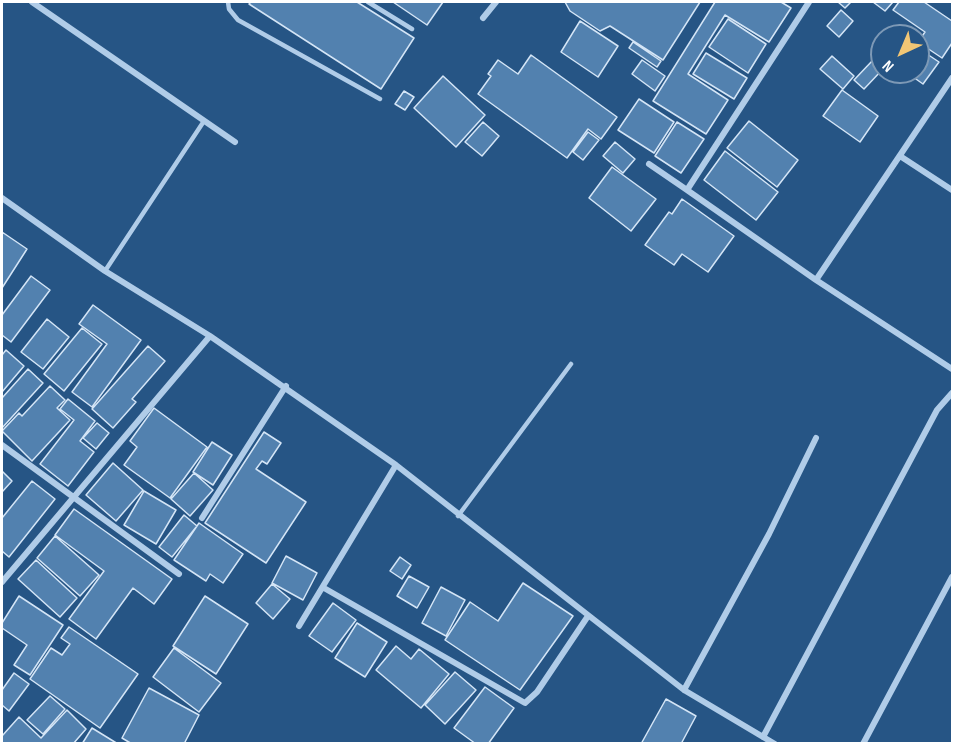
<!DOCTYPE html>
<html>
<head>
<meta charset="utf-8">
<style>
  body { margin:0 }
  #map { position:relative; width:954px; height:745px; overflow:hidden; background:#265585; font-family:"Sofia Sans Condensed",sans-serif }
  canvas { display:block }
  .frame { position:absolute; inset:0; border:3px solid #fff; pointer-events:none }
  .north { position:absolute; left:870px; top:24px; width:60px; height:60px; box-sizing:border-box; background:#265585; border:2px solid #7d99b6; border-radius:50%; rotate:224deg; font-size:16px; font-weight:700; line-height:24px; text-align:center; color:#fff }
  .north::after { content:''; display:block; margin:auto; width:21px; height:27px; background:#f1c675; clip-path:polygon(50% 0,100% 100%,50% 72%,0 100%) }
</style>
</head>
<body>
<div id="map">
<canvas width="954" height="745"></canvas>
<div class="frame"></div>
<div class="north">N</div>
</div>
<script>
const c = document.querySelector('canvas').getContext('2d');
c.lineJoin = 'round';
function paint(path, color) { c.fillStyle = color; c.fill(path, 'evenodd'); }
function stroke(path, color, width, dash) { c.strokeStyle = color; c.lineWidth = width; c.lineCap = dash ? 'butt' : 'round'; c.setLineDash(dash || []); c.stroke(path); }
const building = new Path2D(`
  M251 2H357L414 38 381 89 249 4Z
  M393 2H443L427 25Z
  M565 2H700L663 60 610 26 600 31 570 11Z
  M715 2H781L791 8 769 42 725 15 688 74 728 100 706 134 653 101Z
  M838 2H851L845 8Z
  M873 2H893L885 11Z
  M899 2H924L952 21V43L942 58 918 42 925 32 893 10Z
  M841 10 853 21 839 37 827 26Z
  M728 19 766 44 748 73 709 47Z
  M580 21 618 46 598 77 561 52Z
  M894 30 902 36H889Z
  M633 42 661 61 657 67 629 48Z
  M918 48 939 62 923 84 906 72H918Z
  M706 53 747 78 734 99 693 74Z
  M531 55 617 117 601 139 588 129 567 158 478 94 491 76 488 74 498 60 518 74Z
  M832 56 854 76 843 89 820 69Z
  M642 60 665 76 655 91 632 74Z
  M873 60 882 70 864 89 854 80Z
  M443 76 485 115 456 147 414 108Z
  M842 90 878 116 860 142 823 116Z
  M404 91 414 97 405 110 395 104Z
  M639 99 674 122 654 153 618 130Z
  M749 121 798 160 777 187 727 148Z
  M483 122 499 136 482 156 465 142Z
  M677 122 704 139 681 173 655 156Z
  M588 132 599 140 583 160 573 152Z
  M615 142 635 159 623 173 603 156Z
  M725 151 778 192 756 220 704 180Z
  M612 167 656 199 631 231 589 198Z
  M682 199 734 236 708 272 682 254 674 265 645 245 669 212 672 214Z
  M2 232 27 249 2 288Z
  M31 276 50 290 11 342 2 335V315Z
  M93 305 141 340 92 407 72 392 107 344 79 324Z
  M47 319 69 337 43 369 21 352Z
  M82 328 102 344 64 391 44 374Z
  M148 346 165 361 132 399 136 402 113 428 92 409Z
  M6 350 24 366 2 392V355Z
  M28 369 43 383 2 428V398Z
  M50 386 65 400 57 408 70 420 32 461 2 431 19 413 22 416Z
  M68 399 95 421 80 441 94 452 68 486 40 464 74 420 60 409Z
  M154 408 207 447 170 498 124 465 137 447 130 441Z
  M97 423 109 433 96 449 83 438Z
  M264 432 281 443 267 464 262 461 256 469 306 502 266 563 205 523Z
  M212 442 232 455 213 485 193 472Z
  M113 463 143 490 116 521 86 495Z
  M2 471 12 481 2 492Z
  M194 473 213 490 190 516 171 499Z
  M32 481 55 499 9 557 2 551V518Z
  M144 491 176 510 156 544 124 525Z
  M74 509 172 579 154 604 133 588 96 639 69 619 104 571 55 535Z
  M184 515 197 526 172 557 159 547Z
  M199 523 243 554 223 583 210 574 206 581 174 560Z
  M55 536 99 575 80 596 37 558Z
  M286 556 317 573 303 600 272 583Z
  M400 557 411 565 402 579 390 571Z
  M36 560 77 598 60 617 18 579Z
  M409 576 429 587 417 608 397 596Z
  M523 583 573 616 520 690 445 640 470 602 498 621Z
  M272 584 290 599 273 619 256 603Z
  M441 587 465 600 446 636 422 623Z
  M19 596 63 625 30 675 14 665 27 645 2 628V623Z
  M205 596 248 624 216 674 173 646Z
  M333 603 356 620 332 652 309 636Z
  M357 623 387 642 365 677 335 658Z
  M69 627 138 674 100 728 30 679 51 648 62 655 70 644 61 638Z
  M396 646 411 659 419 649 449 674 421 708 376 670Z
  M174 648 221 683 199 712 153 677Z
  M455 672 476 690 445 724 425 705Z
  M14 673 29 684 9 711 2 705V690Z
  M485 687 514 708 488 744H476L454 728Z
  M149 688 199 715 184 744H132L122 738Z
  M50 696 65 709 43 734 27 720Z
  M666 699 696 716 681 744H641Z
  M67 710 86 729 73 744H2V736L19 717 41 738Z
  M92 728 118 744H82Z`);
paint(building, '#5281af');
stroke(building, '#d4e5f6', 1.5);
stroke(new Path2D(`
  M228 2 229 9 238 20 380 99
  M368 2 412 29
  M105 271 204 121
  M458 516 571 364`), '#b0cce8', 4.5);
stroke(new Path2D(`
  M32 2 235 142
  M809 2 687 190 816 280 952 369
  M483 18 496 2
  M900 156 952 190
  M649 164 687 190
  M2 198 105 271 210 336 2 582
  M816 280 952 78
  M210 336 396 465 684 690 775 744
  M2 445 179 574
  M202 518 286 386
  M324 588 525 703 537 692 588 616
  M299 626 396 465
  M684 690 769 534 816 438
  M763 737 937 410 952 393
  M863 744 952 577`), '#b0cce8', 6);
</script>
</body>
</html>
